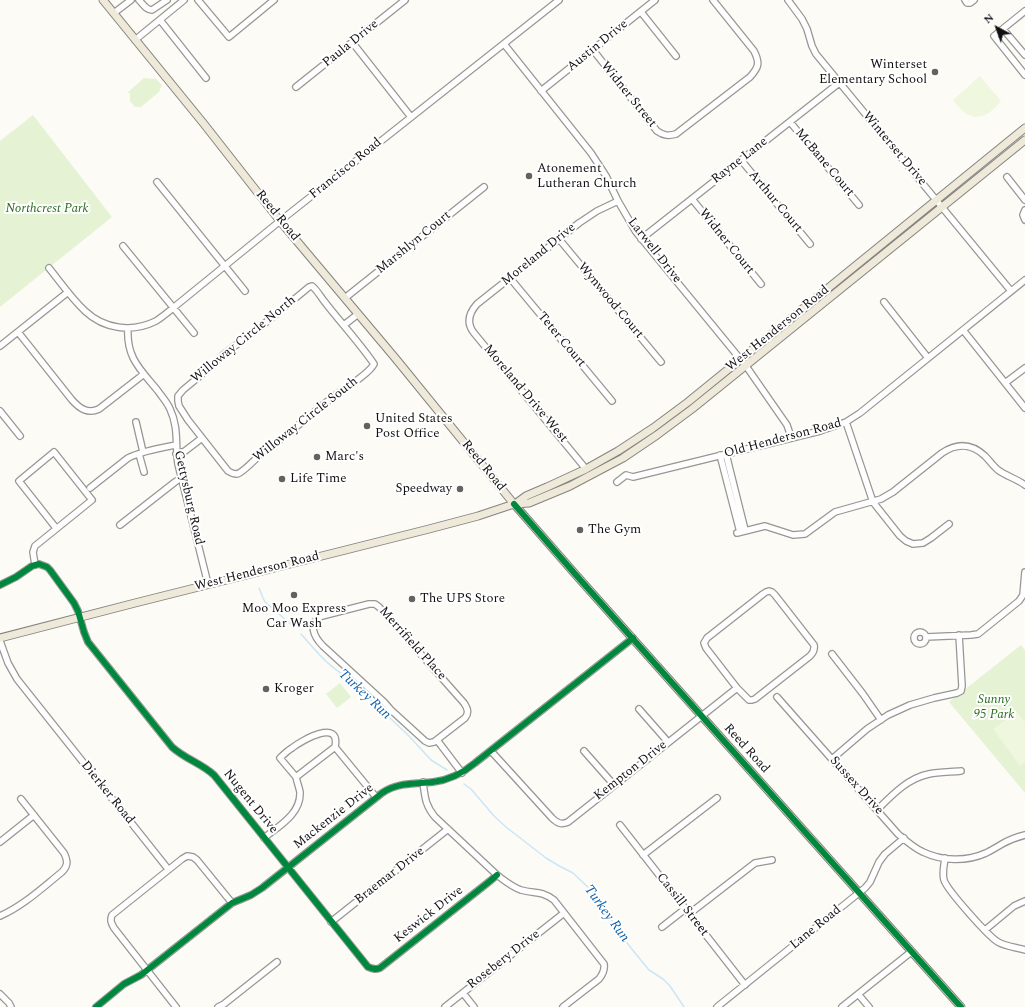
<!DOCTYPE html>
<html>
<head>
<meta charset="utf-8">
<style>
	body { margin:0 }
	#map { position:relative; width:1025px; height:1007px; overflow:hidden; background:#fcfbf5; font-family:Spectral,serif }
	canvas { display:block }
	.north { position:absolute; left:977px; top:8px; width:40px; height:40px; -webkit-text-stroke:3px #fff; paint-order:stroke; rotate:319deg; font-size:11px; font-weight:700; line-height:16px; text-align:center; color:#101010 }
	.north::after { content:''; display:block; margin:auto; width:14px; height:18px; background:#101010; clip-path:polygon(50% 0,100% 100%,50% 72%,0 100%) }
</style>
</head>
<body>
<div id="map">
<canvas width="1025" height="1007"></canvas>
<div class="north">N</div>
</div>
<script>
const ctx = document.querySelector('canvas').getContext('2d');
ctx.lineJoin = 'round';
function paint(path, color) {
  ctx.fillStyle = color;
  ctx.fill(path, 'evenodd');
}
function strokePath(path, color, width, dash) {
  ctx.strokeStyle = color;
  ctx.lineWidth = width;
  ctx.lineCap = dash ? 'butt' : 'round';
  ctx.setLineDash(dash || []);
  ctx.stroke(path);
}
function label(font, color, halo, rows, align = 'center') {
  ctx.font = font + ' Spectral,serif';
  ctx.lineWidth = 4;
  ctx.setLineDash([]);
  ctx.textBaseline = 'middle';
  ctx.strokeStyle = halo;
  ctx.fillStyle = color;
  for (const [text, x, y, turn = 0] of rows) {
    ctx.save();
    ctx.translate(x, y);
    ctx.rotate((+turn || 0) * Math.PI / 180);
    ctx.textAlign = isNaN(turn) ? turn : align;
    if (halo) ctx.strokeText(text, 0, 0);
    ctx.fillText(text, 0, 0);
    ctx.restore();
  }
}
paint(new Path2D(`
	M144,78L156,79L162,85L159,92L141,107H135L130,101V93H127Z
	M33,115L112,217L0,307V141Z
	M1021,645L1025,650V793L949,702Z
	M340,683L351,697L337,708L326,694Z`), '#e5f3d4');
paint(new Path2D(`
	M980,76L1001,101C992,113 978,123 964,112C960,109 956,104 953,100Z
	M1017,712L1025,722V762L1020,766L993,729Z`), '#eff7de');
strokePath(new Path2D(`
	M259,588L263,598L265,602L293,626
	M301,634C310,644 319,655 329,664C339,673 351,679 360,690L408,735L431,760L447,770
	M464,784L471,789L494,816L506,827L546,858L561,867L573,873L592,891L604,907L618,931L631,948L649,970L663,979L670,986L684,1007`), '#cae6f8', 1.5);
const minor = new Path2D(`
	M139,0C143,4 146,10 152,10L167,0
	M198,0L229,37L274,0
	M788,0L802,19L807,29L812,46L816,54L1011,291
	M965,0L967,3H970L974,0
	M1025,11L994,36L1025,75
	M641,12L676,56
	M114,13L131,0
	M160,20L206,78
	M1003,29L1025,55
	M135,40L184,0
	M352,42L411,117
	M504,44L591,153L606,176L618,201L636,232L746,366L787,425L791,437
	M593,50L657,131C664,136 669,136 676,134L750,77C759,67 760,63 754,51L713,0
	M296,87L405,0
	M541,91L655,0
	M790,122L859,205
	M741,160L810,244
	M1007,177L1025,200
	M157,182L245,291
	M692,199L761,284
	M1025,210L1023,215L1025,220
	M559,239L661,362
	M641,239L839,83
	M123,246L194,333
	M49,268C61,283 71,298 85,311C104,329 132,333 156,321C162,317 168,312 173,308L280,221L559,0
	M510,278L612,401
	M312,286C317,290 320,296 324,301C340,322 359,342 374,364C369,374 344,389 333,397C315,411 297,427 278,441C273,445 267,448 263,452C257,457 244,472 237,474C233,474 231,473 228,471L188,420L179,406L178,401V396L183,390L212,366L223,355L269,320L309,287Z
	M345,298L484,187
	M884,302L928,358
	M344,325L358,314
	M128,328C126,358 141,370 158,391C162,397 167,402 170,409C179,428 175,444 178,464L208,584
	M963,330L1025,408
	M18,332L72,400C80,409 88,414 99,409L144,374
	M0,346L68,292
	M1005,383L1025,368
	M0,411L20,436
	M136,422L143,452
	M846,422L873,502L900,536L906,541L913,544L923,543L931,538L949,524
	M139,454L144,472
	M176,454L185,451L202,438
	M726,454L745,530
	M720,455L740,532
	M586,469L474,333C466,323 469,313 477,304L579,223L597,211L618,201
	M617,482L626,475L633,477L820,431L846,422L860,413L1025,280
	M90,488L128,458C142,451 160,448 176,445
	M120,525L175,482L181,478
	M737,533L765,526L793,535L805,534L835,512L881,499L893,492L942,453C957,443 971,443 985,456C989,460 993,466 998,470C1006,476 1017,479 1025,485
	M35,565L33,552L35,546L92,500L54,452L19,481L56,528
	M0,585L16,577L32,566L39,564L47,567L50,570L74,603L78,611L84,632L88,642L172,747C185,759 201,763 214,775L368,967C373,969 376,970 380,968L490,881L497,875
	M769,591L772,592L775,595L814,645C815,650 813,653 810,656L755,699L752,700H749L737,688L706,648L704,643L707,638L763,594L766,592Z
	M369,604H375L379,607L464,703C468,709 469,713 465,718L434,742L429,743L425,741L391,710L384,702L323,646C314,637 307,623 322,616Z
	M914 638a6 6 0 1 1 12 0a6 6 0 1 1-12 0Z
	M926,637L971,635L978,634L983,630L1019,601L1023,595L1025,572
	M0,641L8,663L17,679L168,869
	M832,654L863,694L881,720
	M777,697L898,834C906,841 914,848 923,852C942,861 966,862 986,853C992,850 997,847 1002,844C1009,840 1017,837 1025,835
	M639,709L668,742
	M437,740L462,773
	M491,751L552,818C557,823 561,825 568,822L737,688
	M584,751L614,785
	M832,759L867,729L888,715L910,705L934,698L957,693L961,691L962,686L959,635
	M296,777L280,758C284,754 287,751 292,748C302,740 341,718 335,747
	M423,782C425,797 425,805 435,817L497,875C505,881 512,887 521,890C535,894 540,890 554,900L604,964C605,970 603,974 599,979L563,1007
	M877,810C892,795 908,778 929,774C939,772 951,772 961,771
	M620,825L745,985
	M264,838C279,826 301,814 300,792C299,787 297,782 296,777L335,747L376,797
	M0,842L34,815
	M643,855L717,798
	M945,858C944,866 942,873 944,880C947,890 989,937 998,942C1007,947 1016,947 1025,950
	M689,914L755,863L772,860
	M0,916C23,906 42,888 62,872C68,866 68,861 64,853L21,799
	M331,922L448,829
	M662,927L685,909
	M985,930L1014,906L1025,901
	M463,993L474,1007
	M0,994L9,1003L11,1007
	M858,994L869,1007
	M96,1007L124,984L141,975L232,903L251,895L262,888L382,793C398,782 415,784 433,782C449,780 463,773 475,763L633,638
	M176,1007L114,928C111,923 110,920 112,915L182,859L187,856L193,857L197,860L232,903
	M218,1007L224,1004L277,962
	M445,1007L564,913
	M717,1007L865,888L870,882L879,862L885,854L904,838
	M842,1007L911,952`);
const major = new Path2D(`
	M103,0L204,124L280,221L396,359L514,504L576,575L961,1007
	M515,504L526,496L547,487L586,469L618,451L653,428L688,402L1025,128
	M0,638L135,603L429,529L478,516L514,504L529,503L570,486L623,458L657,435L692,409L1025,140`);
strokePath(minor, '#969693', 8);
strokePath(major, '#848380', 9);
strokePath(minor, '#fffefe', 5.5);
strokePath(major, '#eee9d9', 7);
strokePath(new Path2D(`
	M514,504L576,575L961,1007
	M0,585L16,577L32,566L39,564L47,567L50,570L74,603L78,611L84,632L88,642L172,747C185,759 201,763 214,775L368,967C373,969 376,970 380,968L490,881L497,875
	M96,1007L124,984L141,975L232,903L251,895L262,888L382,793C398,782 415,784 433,782C449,780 463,773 475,763L633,638`), '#00873e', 6);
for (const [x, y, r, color] of [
	[935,72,4,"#636260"],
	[529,176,4,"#636260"],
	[367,426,4,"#636260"],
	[317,457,4,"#636260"],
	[282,479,4,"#636260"],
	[460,489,4,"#636260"],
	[580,530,4,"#636260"],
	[294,595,4,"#636260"],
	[412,599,4,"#636260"],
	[266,689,4,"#636260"]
]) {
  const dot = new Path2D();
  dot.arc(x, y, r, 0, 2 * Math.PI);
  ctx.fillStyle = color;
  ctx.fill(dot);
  strokePath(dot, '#fff', 1.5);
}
label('13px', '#101010', '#fff', [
	["Paula Drive",351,44,-39],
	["Austin Drive",598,46,-39],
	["Widner Street",628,95,51],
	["Winterset Drive",894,149,50],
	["Rayne Lane",740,161,-38],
	["McBane Court",824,163,50],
	["Francisco Road",346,169,-39],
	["Arthur Court",775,202,50],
	["Reed Road",277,216,51],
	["Widner Court",726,242,51],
	["Marshlyn Court",414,243,-39],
	["Larwell Drive",654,251,52],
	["Moreland Drive",539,255,-39],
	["Wynwood Court",610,301,50],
	["West Henderson Road",778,329,-39],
	["Willoway Circle North",244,340,-39],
	["Teter Court",561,340,50],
	["Moreland Drive West",525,394,50],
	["Willoway Circle South",306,420,-38],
	["Old Henderson Road",783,439,-15],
	["Reed Road",483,466,51],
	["Gettysburg Road",188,498,77],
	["West Henderson Road",257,572,-14],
	["Merrifield Place",412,644,48],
	["Reed Road",746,749,48],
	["Kempton Drive",631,771,-38],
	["Sussex Drive",856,786,48],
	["Dierker Road",107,793,51],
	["Nugent Drive",250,802,51],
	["Mackenzie Drive",334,817,-38],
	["Braemar Drive",390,876,-38],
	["Cassill Street",682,905,52],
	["Keswick Drive",429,915,-38],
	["Lane Road",816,928,-39],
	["Rosebery Drive",504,960,-38]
]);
label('13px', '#101010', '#fff', [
	["Winterset",927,65,"right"],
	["Elementary School",927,80,"right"],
	["Atonement",537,169],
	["Lutheran Church",537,184],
	["United States",375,419],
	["Post Office",375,434],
	["Marc's",325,457],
	["Life Time",290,479],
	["Speedway",452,489,"right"],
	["The Gym",588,530],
	["The UPS Store",420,599],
	["Moo Moo Express",294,609,"center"],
	["Car Wash",294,624,"center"],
	["Kroger",274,689]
], 'left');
label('italic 13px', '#296c1b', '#fff', [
	["Northcrest Park",47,209],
	["Sunny",994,700],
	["95 Park",994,715]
]);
label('italic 14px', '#1061aa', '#fff', [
	["Turkey Run",364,695,43],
	["Turkey Run",606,914,54]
]);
</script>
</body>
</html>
